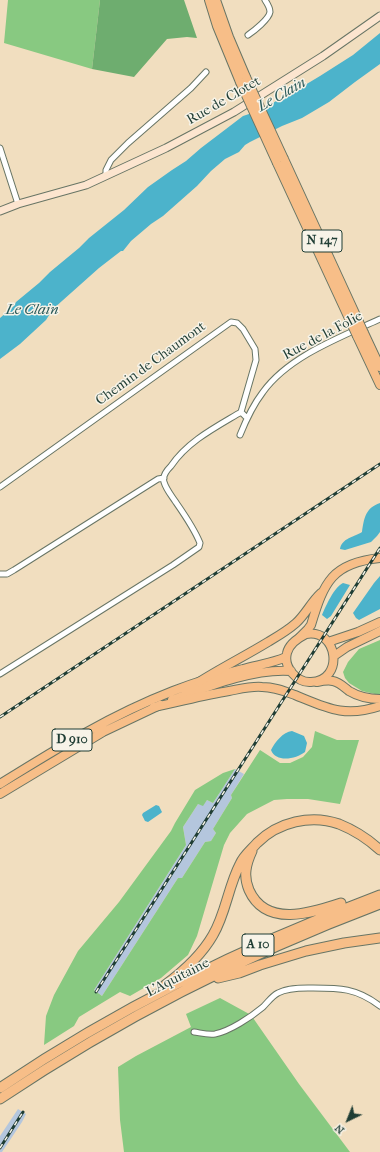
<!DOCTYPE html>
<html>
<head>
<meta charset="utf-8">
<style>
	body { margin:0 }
	#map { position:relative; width:380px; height:1152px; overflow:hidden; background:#f1debf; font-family:"IM FELL French Canon",serif }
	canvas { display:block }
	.north { position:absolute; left:328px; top:1100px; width:40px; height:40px; -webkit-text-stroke:3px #f7f3e8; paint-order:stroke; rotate:223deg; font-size:11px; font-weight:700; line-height:16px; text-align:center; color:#1f3d34 }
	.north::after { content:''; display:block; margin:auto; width:14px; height:18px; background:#1f3d34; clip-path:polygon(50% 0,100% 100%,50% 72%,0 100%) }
</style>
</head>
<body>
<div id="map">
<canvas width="380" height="1152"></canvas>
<div class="north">N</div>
</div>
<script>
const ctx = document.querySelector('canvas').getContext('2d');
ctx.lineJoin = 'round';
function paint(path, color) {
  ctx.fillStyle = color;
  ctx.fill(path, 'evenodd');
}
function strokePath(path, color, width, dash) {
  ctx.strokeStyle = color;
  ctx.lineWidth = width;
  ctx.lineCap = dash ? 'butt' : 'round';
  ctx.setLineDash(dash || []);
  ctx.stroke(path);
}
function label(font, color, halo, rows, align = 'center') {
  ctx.font = font + ' "IM FELL French Canon",serif';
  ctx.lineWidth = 3;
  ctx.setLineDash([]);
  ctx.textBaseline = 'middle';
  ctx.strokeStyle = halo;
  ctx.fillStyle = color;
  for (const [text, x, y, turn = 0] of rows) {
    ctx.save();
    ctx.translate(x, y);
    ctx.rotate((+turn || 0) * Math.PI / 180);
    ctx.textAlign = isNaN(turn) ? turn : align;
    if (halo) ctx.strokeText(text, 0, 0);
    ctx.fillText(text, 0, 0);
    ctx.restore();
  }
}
paint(new Path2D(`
	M235,769L244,774L231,795L232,798L213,829L216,833L211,841L205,842L182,878H178L102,996L94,990L186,845L183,827L198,804L203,805L207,800L213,803Z
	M18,1109L26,1114L22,1122L2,1152H0V1136Z`), '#b4c6dd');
paint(new Path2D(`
	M8,0H100L92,69L4,43Z
	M380,640V694L379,695L362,691L349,683L345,678L343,672L348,662L359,649Z
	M315,731L337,740H359L340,804L308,799H287L274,800L247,814L230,833L224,845L197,936L188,955L161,978L130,996L120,992L79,1017L74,1026L44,1045L46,1016L54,995L78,951L119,902L171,831L175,823L195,790L223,773L235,769L213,803L207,800L203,806L198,804L183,827L186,845L94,990L102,996L178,878H182L205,842L211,841L216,833L213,829L232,798L231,795L260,750L280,763H290L303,757L312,747Z
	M220,998L251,1015L299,1084L350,1152H124L120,1120L118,1067L136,1056L191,1027L186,1014Z`), '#88c981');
paint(new Path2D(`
	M100,0H184L197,38L187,37L167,39L134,77L92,69Z`), '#6ead6f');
paint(new Path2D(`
	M380,33V64L355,82L329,102L302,118L282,126L250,142L245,145L239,152L225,159L211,171L197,186L163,216L151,224L131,241L123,251H121L99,268L53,309L46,320L20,344L0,359V318L14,306L16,302L39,283L50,272L79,248L89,238L124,210L148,187L172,170L186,161L201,148L226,129L243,116L264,109L279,99L295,91L320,76L353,55Z
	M380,503V532L377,536L371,542L345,550L340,549C342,538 354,537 362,532C364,519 365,508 380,503Z
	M380,576V609L359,620L356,618L353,613L374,583Z
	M343,583L350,585L331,616L327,619L322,615C326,606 334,587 343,583Z
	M292,731L304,736L307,743L305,752C296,759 276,763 271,750C275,742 283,732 292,731Z
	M156,805L159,806L162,812L161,813L148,822L145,821L142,815L143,813Z`), '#4cb3cb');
const minor = new Path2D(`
	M248,35C254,31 269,19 270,12C270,8 267,3 265,0
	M0,148L18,204
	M106,176V170L111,160L128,143L191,88L206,72
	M240,435C246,420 253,405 263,392C289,356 341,337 380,319
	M0,487L231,322L237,323L243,329L255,349L256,360L241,412
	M0,574H7L14,570L158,479L164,478
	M0,674L173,565L199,547L200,543C194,528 184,514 175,501C171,495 166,489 164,482C162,476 167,470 171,466C188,441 216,427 241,412L247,418
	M194,1032C201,1033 208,1035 215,1034C230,1031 251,1017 263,1007C268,1002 272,996 278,993C287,988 299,988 308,988C338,988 355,987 380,1006`);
const secondary = new Path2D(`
	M0,211L18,204L86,185L166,148L234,112L323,56L380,16`);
const primary = new Path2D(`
	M306,634C338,628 345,681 311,682C297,683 283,667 287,653C289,644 298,638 306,634Z
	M328,642L358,632L380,622
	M334,656L347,647L380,631
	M172,700C207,687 254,668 291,671
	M0,784C56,749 111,715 173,691C196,682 219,675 243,669C257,665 273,663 286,657
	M0,794L103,732L160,705`);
const trunk = new Path2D(`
	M209,0L217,26L240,82
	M216,0L229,37L246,77
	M284,159L359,322
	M277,163L352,325
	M364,333L380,367
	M357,336L380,385
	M300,637L308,629L311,625C324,582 332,563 380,558
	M199,682C221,668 245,656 268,642C278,636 287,631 296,623C306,614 311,602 321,593
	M317,682C322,681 328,680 333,681C339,682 344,687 349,691C359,697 369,699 380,699
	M154,707C179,702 204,695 229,691C240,689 251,686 262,687C274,687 284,691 295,695C327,708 345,718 380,706`);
const motorway = new Path2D(`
	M252,851C246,864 243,876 249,890C266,928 311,913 341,903
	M218,978L239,973L260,965L306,951L344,943L380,938
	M165,985C184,971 201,956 213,935C226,913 228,887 240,864C244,855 251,850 257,843C278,822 311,814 339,824C354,830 368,839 380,850
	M0,1088C118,1008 247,945 380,895
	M0,1099C119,1019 247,954 380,904`);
strokePath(minor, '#687565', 7);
strokePath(secondary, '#687565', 9);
strokePath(primary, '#687565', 10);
strokePath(trunk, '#687565', 10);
strokePath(motorway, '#687565', 11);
strokePath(minor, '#fff', 5);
strokePath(secondary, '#fce5cf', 7);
strokePath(primary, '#f7be88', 8);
strokePath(trunk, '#f7be88', 8);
strokePath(motorway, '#f7be88', 9);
const rail = new Path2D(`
	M0,717L380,464
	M96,992L380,548
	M0,1148L23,1112`);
strokePath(rail, '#1f3d34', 3);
strokePath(rail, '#f7f3e8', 1.5, [4.5]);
const trunkBridge = new Path2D(`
	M246,77L284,159
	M240,82L277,163
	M359,322L364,333
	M352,325L357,336`);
strokePath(trunkBridge, '#687565', 10, []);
strokePath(trunkBridge, '#f7be88', 8);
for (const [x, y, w] of [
	[322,241,40],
	[72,740,40],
	[258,945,32]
]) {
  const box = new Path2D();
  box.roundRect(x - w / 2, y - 11, w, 22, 3);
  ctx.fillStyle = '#f7f3e8';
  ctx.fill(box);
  strokePath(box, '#1f3d34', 1);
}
label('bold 13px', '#1f3d34', null, [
	["N 147",322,241],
	["D 910",72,740],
	["A 10",258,945]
]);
label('14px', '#1f3d34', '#f7f3e8', [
	["Rue de Clotet",224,101,-30],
	["Rue de la Folie",323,336,-28],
	["Chemin de Chaumont",151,364,-36],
	["L'Aquitaine",178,978,-27]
]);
label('italic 15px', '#2a5a5a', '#f7f3e8', [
	["Le Clain",282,95,-30],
	["Le Clain",32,310]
]);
</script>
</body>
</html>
